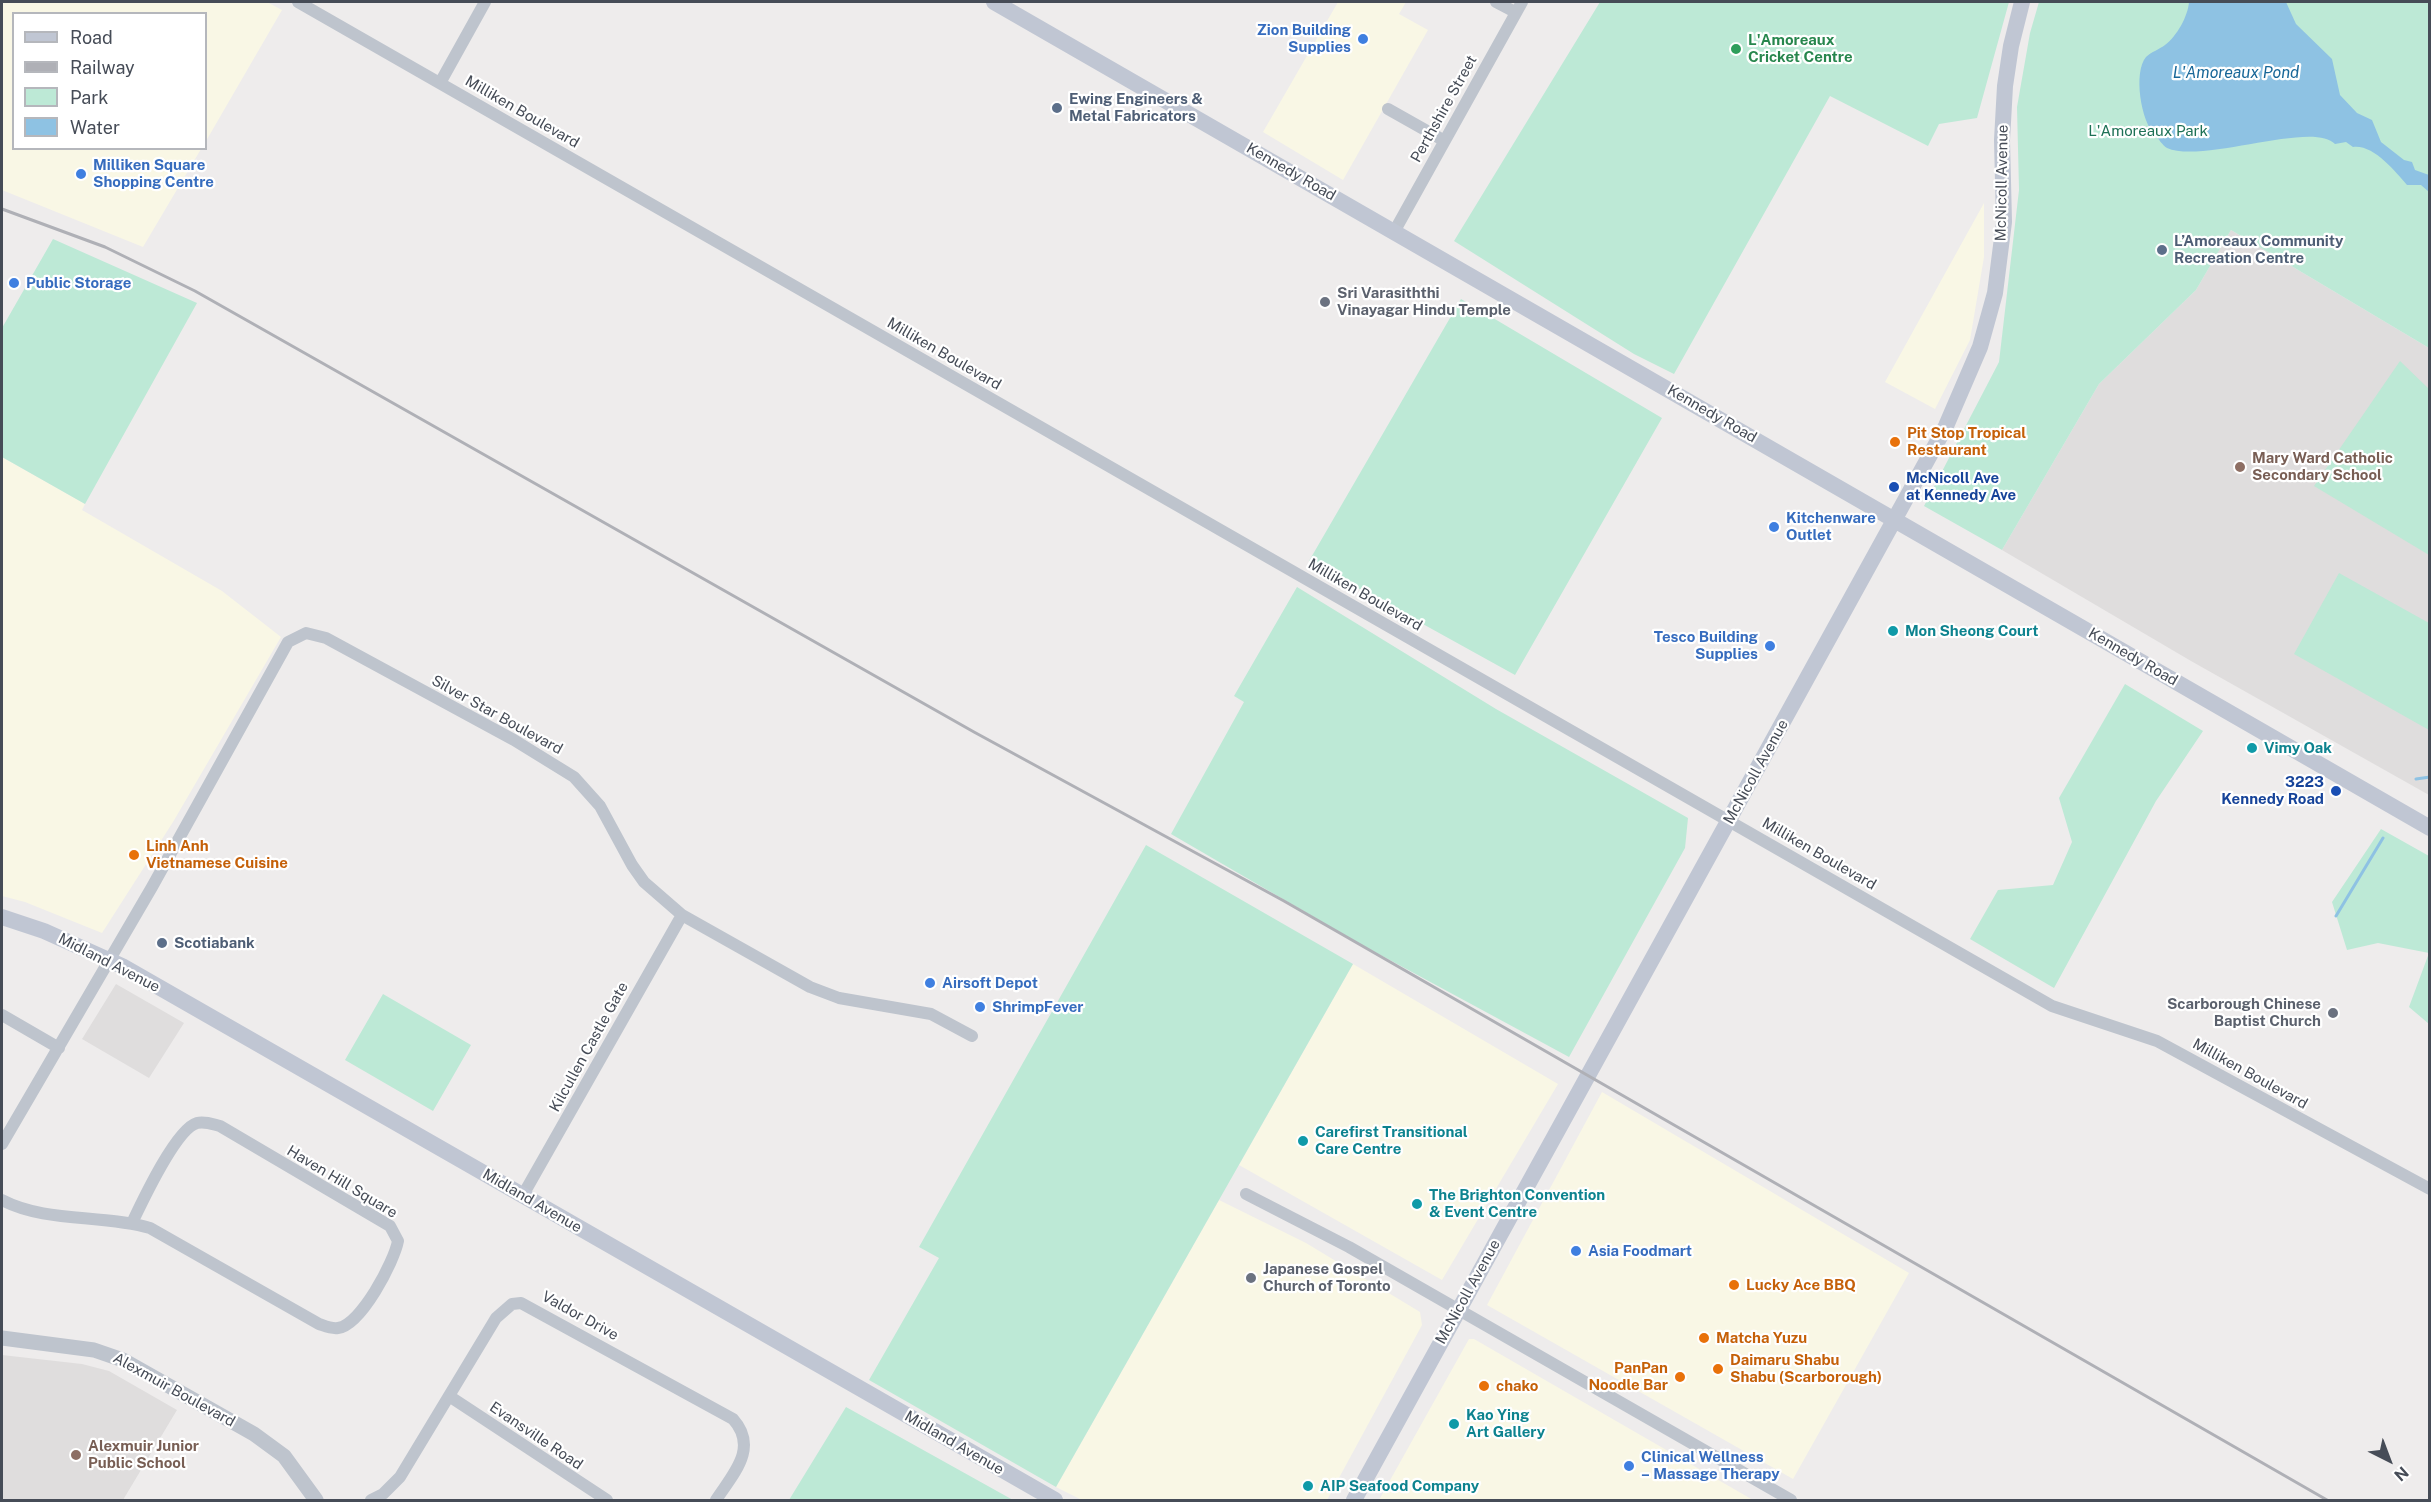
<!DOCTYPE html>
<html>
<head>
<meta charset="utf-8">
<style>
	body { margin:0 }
	#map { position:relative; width:2431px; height:1502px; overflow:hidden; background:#eeecec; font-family:"Public Sans",sans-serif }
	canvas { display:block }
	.frame { position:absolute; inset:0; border:3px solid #464c57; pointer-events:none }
	.legend { position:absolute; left:12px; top:12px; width:195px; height:138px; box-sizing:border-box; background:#fff; border:2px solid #b5b7bc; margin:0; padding:8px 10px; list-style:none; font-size:18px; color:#464c57 }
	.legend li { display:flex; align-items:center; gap:12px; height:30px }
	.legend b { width:30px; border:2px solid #b5b7bc }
	.north { position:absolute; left:2359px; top:1430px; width:60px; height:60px; -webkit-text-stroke:4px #fff; paint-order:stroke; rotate:138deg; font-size:16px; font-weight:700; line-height:24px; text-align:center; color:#464c57 }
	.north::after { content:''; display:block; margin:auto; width:21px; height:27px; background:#464c57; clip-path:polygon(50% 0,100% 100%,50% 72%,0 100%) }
</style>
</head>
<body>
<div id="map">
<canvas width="2431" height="1502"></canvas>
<div class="frame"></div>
<ul class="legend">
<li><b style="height:8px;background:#c0c6d3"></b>Road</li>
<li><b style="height:8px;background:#afb0b6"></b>Railway</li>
<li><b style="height:16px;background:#bde9d6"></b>Park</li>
<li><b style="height:16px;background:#8ec2e3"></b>Water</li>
</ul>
<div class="north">N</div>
</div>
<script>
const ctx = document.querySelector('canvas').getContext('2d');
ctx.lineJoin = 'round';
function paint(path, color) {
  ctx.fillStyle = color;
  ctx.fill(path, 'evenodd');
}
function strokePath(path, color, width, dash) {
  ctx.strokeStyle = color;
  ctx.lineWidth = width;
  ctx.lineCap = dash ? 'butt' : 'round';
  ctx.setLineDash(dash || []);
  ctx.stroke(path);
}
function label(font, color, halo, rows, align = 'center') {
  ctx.font = font + ' "Public Sans",sans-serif';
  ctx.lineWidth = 4.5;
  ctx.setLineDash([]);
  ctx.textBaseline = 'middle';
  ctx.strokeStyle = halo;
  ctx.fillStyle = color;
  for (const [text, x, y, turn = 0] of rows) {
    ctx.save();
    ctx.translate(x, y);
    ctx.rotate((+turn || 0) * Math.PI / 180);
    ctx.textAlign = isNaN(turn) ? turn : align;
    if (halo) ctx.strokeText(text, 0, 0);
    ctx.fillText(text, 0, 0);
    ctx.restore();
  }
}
paint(new Path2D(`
	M2,2H267L282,10L206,141V14H14V148L201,149L143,247L2,190Z
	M1338,2H1406L1399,14L1428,30L1343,180L1263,132Z
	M1984,203V257L1970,340L1935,409L1885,382Z
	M2,457L85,504L82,510L222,591L281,637L173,822L102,933L25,902L2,896Z
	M1353,964L1558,1084L1442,1280L1239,1165Z
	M1602,1092L1909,1273L1793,1479L1487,1305Z
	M1219,1200L1306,1243L1420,1312L1422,1325L1327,1500H1082L1056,1487Z
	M1469,1339H1474L1753,1500H1379Z`), '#f9f7e5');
paint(new Path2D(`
	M2231,230L2429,348V795L2191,661L2002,550L2099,384L2196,290Z
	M116,984L184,1023L149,1078L82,1039Z
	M2,1355L82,1364L109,1371L177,1410L123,1500H2Z`), '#dfdddd');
paint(new Path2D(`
	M1600,2H2009L1977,118L1939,124L1928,146L1830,96L1674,374L1634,354L1454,241Z
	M2039,2H2429V348L2231,230L2196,290L2099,384L2002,550L1924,506L1999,362L2019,190L2017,107L2030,33Z
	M53,239L197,303L85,504L2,457V328Z
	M1461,299L1662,418L1515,675L1309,561Z
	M2400,361L2429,389V555L2314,486Z
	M2339,573L2429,623V730L2294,654Z
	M1297,587L1496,709L1688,818L1685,848L1569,1057L1362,945L1171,834L1244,702L1234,696Z
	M2125,684L2203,731L2156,801L2054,988L1970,939L1998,890L2053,885L2072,842L2059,798Z
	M2381,829L2429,856V1024L2409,1007L2429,953L2378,943L2347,950L2332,902Z
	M1146,845L1353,964L1056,1487L869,1380L939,1258L919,1247Z
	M383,994L471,1045L433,1111L345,1060Z
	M846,1407L1013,1500H789Z`), '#bde9d6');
paint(new Path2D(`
	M2189,2H2286L2296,24L2332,59L2340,95L2357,113L2372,120L2381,142L2404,160L2412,162L2415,170L2429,175V192L2421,185H2407C2395,171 2373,144 2353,147L2346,142L2335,144C2313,120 2203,164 2167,148C2162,145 2159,139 2155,135C2141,122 2133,72 2146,57C2151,52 2160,49 2165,45C2177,36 2188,16 2189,2Z`), '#8ec2e3');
strokePath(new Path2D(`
	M2416,779L2430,777
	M2336,916L2383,838`), '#8ec2e3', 3);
strokePath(new Path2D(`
	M298,2L2052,1006L2157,1041L2430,1189
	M1496,2L1515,12
	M440,83L485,2
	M1388,109L1443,140
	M1394,232L1522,2
	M2,1015L59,1048
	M2,1144L152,887L288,642L306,633L326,638L514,740L574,777L600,806L632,865L644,882L682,915L810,987L839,998L931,1014L972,1036
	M1246,1194L1349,1247L1791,1500
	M523,1195L682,915
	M2,1200C46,1223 102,1214 150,1228L319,1324C325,1326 331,1329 338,1328C361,1325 394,1262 398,1241L390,1226L220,1126C212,1124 205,1121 197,1123C176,1129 142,1202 132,1223
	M449,1396L607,1500
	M371,1500L383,1494L400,1477L496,1318L512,1304L521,1303L733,1419C759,1448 733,1474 716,1500`), '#bec4cd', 12);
strokePath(new Path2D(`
	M2,1338L94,1350L123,1360L254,1434L284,1456L316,1500`), '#bec4cd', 15);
strokePath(new Path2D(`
	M994,2L2430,828
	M2,917L44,931L122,966L1055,1500
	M1354,1500L1946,426L1980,347L1995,293L2004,222L2002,140L2005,86L2011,46L2022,2`), '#c0c6d3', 16);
strokePath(new Path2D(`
	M2,209L105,247L195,291L974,732L1284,901L2327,1500`), '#afb0b6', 3);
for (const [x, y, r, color] of [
	[1363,39,6,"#3f7fe0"],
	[1736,49,6,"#2e9e5b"],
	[1057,108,6,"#5c6f8a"],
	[81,174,6,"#3f7fe0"],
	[2162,250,6,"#5c6f8a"],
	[14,283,6,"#3f7fe0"],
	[1325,302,6,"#6b7280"],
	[1895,442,6,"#e8710a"],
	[2240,467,6,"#8d6e63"],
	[1894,487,6,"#1a4fb4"],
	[1774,527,6,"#3f7fe0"],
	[1893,631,6,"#0f9aa8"],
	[1770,646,6,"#3f7fe0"],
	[2252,748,6,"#0f9aa8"],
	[2336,791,6,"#1a4fb4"],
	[134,855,6,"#e8710a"],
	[162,943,6,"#5c6f8a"],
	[930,983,6,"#3f7fe0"],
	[980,1007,6,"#3f7fe0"],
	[2333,1013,6,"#6b7280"],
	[1303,1141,6,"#0f9aa8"],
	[1417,1204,6,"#0f9aa8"],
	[1576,1251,6,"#3f7fe0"],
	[1251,1278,6,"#6b7280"],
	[1734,1285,6,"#e8710a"],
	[1704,1338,6,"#e8710a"],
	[1718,1369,6,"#e8710a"],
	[1680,1377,6,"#e8710a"],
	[1484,1386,6,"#e8710a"],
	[1454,1424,6,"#0f9aa8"],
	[76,1455,6,"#8d6e63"],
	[1629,1466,6,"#3f7fe0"],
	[1308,1486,6,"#0f9aa8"]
]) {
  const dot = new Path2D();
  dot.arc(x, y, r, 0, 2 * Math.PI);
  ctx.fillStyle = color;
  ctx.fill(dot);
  strokePath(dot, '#fff', 2);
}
label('bold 15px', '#366cbe', '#fff', [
	["Zion Building",1351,30,"right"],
	["Supplies",1351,47,"right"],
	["Milliken Square",93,165],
	["Shopping Centre",93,182],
	["Public Storage",26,283],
	["Kitchenware",1786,518],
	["Outlet",1786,535],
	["Tesco Building",1758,637,"right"],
	["Supplies",1758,654,"right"],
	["Airsoft Depot",942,983],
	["ShrimpFever",992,1007],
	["Asia Foodmart",1588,1251],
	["Clinical Wellness",1641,1457],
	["– Massage Therapy",1641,1474]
], 'left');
label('bold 15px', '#27864d', '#fff', [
	["L'Amoreaux",1748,40],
	["Cricket Centre",1748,57]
], 'left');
label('bold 15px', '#4e5e75', '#fff', [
	["Ewing Engineers &",1069,99],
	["Metal Fabricators",1069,116],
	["L’Amoreaux Community",2174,241],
	["Recreation Centre",2174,258],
	["Scotiabank",174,943]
], 'left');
label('15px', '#464c57', '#fff', [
	["Perthshire Street",1444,109,-61],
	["Milliken Boulevard",522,112,30],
	["Kennedy Road",1291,172,30],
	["McNicoll Avenue",2002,183,-89],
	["Milliken Boulevard",944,354,30],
	["Kennedy Road",1712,414,30],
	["Milliken Boulevard",1365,595,30],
	["Kennedy Road",2133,657,30],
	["Silver Star Boulevard",497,715,29],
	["McNicoll Avenue",1756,772,-61],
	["Milliken Boulevard",1819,854,30],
	["Midland Avenue",109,963,27],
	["Kilcullen Castle Gate",589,1047,-61],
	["Milliken Boulevard",2250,1074,29],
	["Haven Hill Square",342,1182,31],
	["Midland Avenue",532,1201,30],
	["McNicoll Avenue",1468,1292,-61],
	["Valdor Drive",580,1316,29],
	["Alexmuir Boulevard",174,1390,29],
	["Evansville Road",536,1436,34],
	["Midland Avenue",954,1443,30]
]);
label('15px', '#1e7156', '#fff', [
	["L'Amoreaux Park",2148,131]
]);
label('bold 15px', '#5b616d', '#fff', [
	["Sri Varasiththi",1337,293],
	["Vinayagar Hindu Temple",1337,310],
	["Scarborough Chinese",2321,1004,"right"],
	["Baptist Church",2321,1021,"right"],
	["Japanese Gospel",1263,1269],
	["Church of Toronto",1263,1286]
], 'left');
label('bold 15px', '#c56008', '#fff', [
	["Pit Stop Tropical",1907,433],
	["Restaurant",1907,450],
	["Linh Anh",146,846],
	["Vietnamese Cuisine",146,863],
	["Lucky Ace BBQ",1746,1285],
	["Matcha Yuzu",1716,1338],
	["Daimaru Shabu",1730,1360],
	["Shabu (Scarborough)",1730,1377],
	["PanPan",1668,1368,"right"],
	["Noodle Bar",1668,1385,"right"],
	["chako",1496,1386]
], 'left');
label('bold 15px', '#785e54', '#fff', [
	["Mary Ward Catholic",2252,458],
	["Secondary School",2252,475],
	["Alexmuir Junior",88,1446],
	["Public School",88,1463]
], 'left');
label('bold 15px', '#164399', '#fff', [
	["McNicoll Ave",1906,478],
	["at Kennedy Ave",1906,495],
	["3223",2324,782,"right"],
	["Kennedy Road",2324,799,"right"]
], 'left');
label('bold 15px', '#0d838f', '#fff', [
	["Mon Sheong Court",1905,631],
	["Vimy Oak",2264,748],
	["Carefirst Transitional",1315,1132],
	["Care Centre",1315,1149],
	["The Brighton Convention",1429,1195],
	["& Event Centre",1429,1212],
	["Kao Ying",1466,1415],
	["Art Gallery",1466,1432],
	["AIP Seafood Company",1320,1486]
], 'left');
label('italic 16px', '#186798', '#fff', [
	["L'Amoreaux Pond",2236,73]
]);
</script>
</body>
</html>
